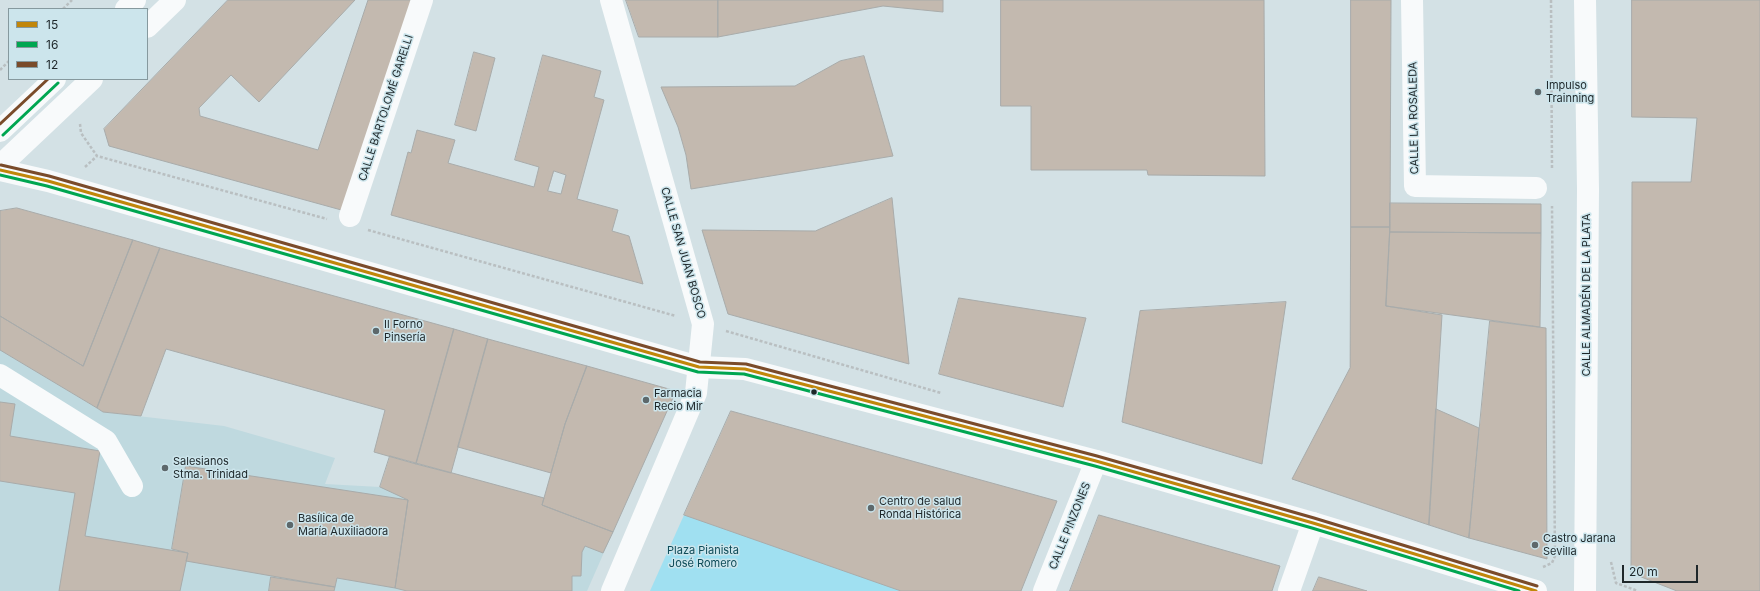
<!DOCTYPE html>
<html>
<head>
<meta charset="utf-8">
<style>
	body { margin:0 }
	#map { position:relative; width:1760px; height:591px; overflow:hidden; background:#d3e1e5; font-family:Inter,sans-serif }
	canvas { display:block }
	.legend { position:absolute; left:8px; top:8px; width:140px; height:72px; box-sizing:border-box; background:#cce5ec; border:1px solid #86999e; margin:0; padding:5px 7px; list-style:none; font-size:12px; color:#1e272a }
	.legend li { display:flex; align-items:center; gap:8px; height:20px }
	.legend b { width:20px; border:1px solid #86999e }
	.scale { position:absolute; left:1622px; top:565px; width:76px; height:18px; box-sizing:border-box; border:2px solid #1e272a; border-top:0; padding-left:5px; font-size:12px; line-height:14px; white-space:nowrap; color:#1e272a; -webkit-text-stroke:3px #cce5ec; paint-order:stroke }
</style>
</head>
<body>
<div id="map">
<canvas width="1760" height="591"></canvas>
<ul class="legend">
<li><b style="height:5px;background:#c1860a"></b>15</li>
<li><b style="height:5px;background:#00a651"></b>16</li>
<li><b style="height:5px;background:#7a4b2a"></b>12</li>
</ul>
<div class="scale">20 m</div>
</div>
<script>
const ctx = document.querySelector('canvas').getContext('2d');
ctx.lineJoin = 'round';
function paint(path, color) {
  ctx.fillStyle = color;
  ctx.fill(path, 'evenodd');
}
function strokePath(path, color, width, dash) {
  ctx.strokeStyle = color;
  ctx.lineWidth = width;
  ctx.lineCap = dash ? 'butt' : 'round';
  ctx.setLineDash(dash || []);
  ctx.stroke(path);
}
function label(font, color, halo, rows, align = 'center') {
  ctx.font = font + ' Inter,sans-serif';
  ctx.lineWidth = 3;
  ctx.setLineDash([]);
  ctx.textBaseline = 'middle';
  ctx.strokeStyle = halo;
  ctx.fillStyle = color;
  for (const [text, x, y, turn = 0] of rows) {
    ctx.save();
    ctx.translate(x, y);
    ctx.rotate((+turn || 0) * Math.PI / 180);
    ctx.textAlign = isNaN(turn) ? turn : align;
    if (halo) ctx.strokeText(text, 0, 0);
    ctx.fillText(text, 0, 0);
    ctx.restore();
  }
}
paint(new Path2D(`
	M0,350L103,412L224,426L335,458L325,484L380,487L390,456L544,498L542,505L613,532L587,591H0Z`), '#bfd9df');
paint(new Path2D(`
	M684,515L901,591H650Z`), '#a0e0f1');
const building = new Path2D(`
	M228,0H355L259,102L231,75L199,108L200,116L318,150L368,0H414L345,211L109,146L104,129Z
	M626,0H718V37H639Z
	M718,0H943V12L883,6L718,37Z
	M1001,0H1264L1265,176L1148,175L1147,170H1031V106H1001Z
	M1351,0H1391L1390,227H1351Z
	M1632,0H1760V591H1677L1631,573L1632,182H1691L1697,118L1632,117Z
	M474,52L495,58L476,131L455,125Z
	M543,55L601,71L594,97L604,100L577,199L618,210L612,231L629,236L643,284L391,215L408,152L411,153L417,130L455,140L448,163L534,187L539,167L515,160ZM554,171L566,175L561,194L548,191Z
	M864,56L893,156L691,189L686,155L678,127L661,87L795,86L840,61Z
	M892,198L909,364L728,314L702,230L815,231Z
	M1390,203L1541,204V233L1390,232Z
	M17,208L133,240L83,366L0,316V211Z
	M1351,227H1390L1386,306L1442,315L1429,525L1292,479L1350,368Z
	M1390,232L1541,233L1540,327L1386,306Z
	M133,240L160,248L97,408L0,350V316L83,366Z
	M160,248L454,329L416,464L374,452L385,410L166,349L141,416L103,412L97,408Z
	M959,298L1086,318L1063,407L939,374Z
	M1286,302L1262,464L1122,422L1140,311Z
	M1490,321L1546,328L1547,559L1469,538Z
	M454,329L488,339L451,473L416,464Z
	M488,339L587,366L565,424L551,473L458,447Z
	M587,366L676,391L613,532L542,505L565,424Z
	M0,402L15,404L10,436L100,451L85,536L188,553L180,591H59L75,493L0,481Z
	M1436,409L1479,428L1469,538L1429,525Z
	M731,411L1057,501L1021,591H901L684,515Z
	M390,456L544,498L542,505L613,532L603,553L585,546L582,552L581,576H572V591H407L395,588L408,500L380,487Z
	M186,466L408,500L395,588L337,578L335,587L186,561L188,553L172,549Z
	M1099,515L1280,566L1272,591H1070Z
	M271,577L335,587L334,591H269Z
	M1319,577L1367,591H1313Z`);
paint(building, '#c3b9af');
strokePath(building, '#a8abaa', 1);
strokePath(new Path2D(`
	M1551,0L1552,169
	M63,9L72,0
	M0,70L9,61
	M80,124L81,133L97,156L327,219
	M85,167L97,156
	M368,230L676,316
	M726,331L941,393
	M1611,562L1616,583L1638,591
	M1543,567L1552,563L1555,556L1552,206`), '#b9bfc1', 2.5, [3, 2]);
strokePath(new Path2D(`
	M611,0L703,324L696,393L612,591
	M1412,0L1415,186L1536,188
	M147,27L175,0
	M0,166L92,79
	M350,216L422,0
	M0,375L106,441L132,486
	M1044,591L1096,461
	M1289,591L1313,523`), '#f8fafb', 22);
strokePath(new Path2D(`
	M1585,0L1588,189L1585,591
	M126,9L135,0
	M0,131L55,79
	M0,170L48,181L699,367L745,369L1096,461L1313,523L1536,591`), '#f8fafb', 22);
strokePath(new Path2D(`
	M0,170L48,181L699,367L745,369L1096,461L1313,523L1536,591`), '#c1860a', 3);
strokePath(new Path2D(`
	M3,135L58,83
	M0,175L47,186L698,372L744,374L1095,466L1312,528L1519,591`), '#00a651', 3);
strokePath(new Path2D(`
	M0,124L48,79
	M1,165L49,176L700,362L746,364L1097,456L1314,518L1537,586`), '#7a4b2a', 3);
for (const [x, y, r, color] of [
	[1538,92,4,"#5d686b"],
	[376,331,4,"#5d686b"],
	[814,392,3.5,"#1e272a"],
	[646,400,4,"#5d686b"],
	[165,468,4,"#5d686b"],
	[871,508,4,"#5d686b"],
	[290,525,4,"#5d686b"],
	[1535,545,4,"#5d686b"]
]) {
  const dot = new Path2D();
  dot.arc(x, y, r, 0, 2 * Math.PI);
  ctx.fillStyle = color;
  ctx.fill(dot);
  strokePath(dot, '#cce5ec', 1.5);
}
label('11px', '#1e272a', '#cce5ec', [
	["Impulso",1546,86],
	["Trainning",1546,99],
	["Il Forno",384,325],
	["Pinsería",384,338],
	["Farmacia",654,394],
	["Recio Mir",654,407],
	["Salesianos",173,462],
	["Stma. Trinidad",173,475],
	["Centro de salud",879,502],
	["Ronda Histórica",879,515],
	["Basílica de",298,519],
	["María Auxiliadora",298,532],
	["Castro Jarana",1543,539],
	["Sevilla",1543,552]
], 'left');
label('11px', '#1e272a', '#cce5ec', [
	["CALLE BARTOLOMÉ GARELLI",386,108,-72],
	["CALLE LA ROSALEDA",1414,118,-91],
	["CALLE SAN JUAN BOSCO",683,253,74],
	["CALLE ALMADÉN DE LA PLATA",1587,295,-90],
	["CALLE PINZONES",1070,526,-68]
]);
label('11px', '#0e4b58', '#cce5ec', [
	["Plaza Pianista",703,551],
	["José Romero",703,564]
]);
</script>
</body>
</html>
